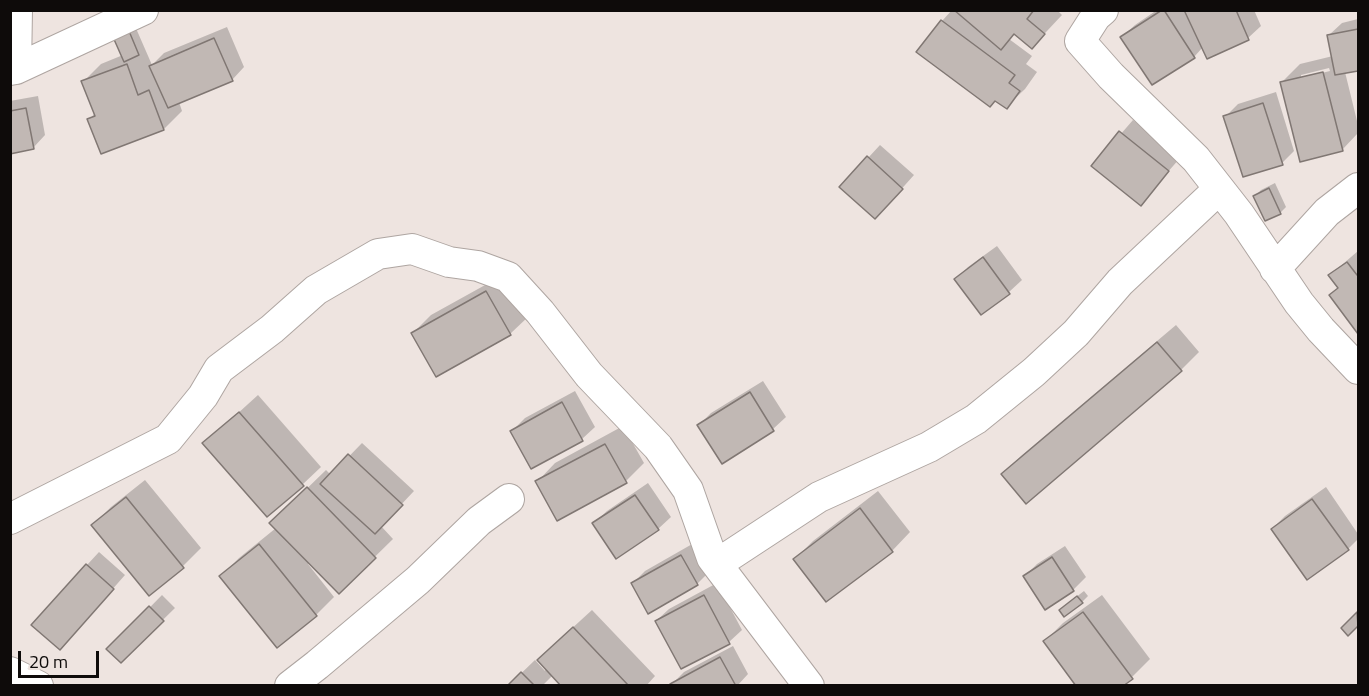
<!DOCTYPE html>
<html>
<head>
<meta charset="utf-8">
<style>
	body { margin:0 }
	#map { position:relative; width:1369px; height:696px; overflow:hidden; background:#eee4e0; font-family:"Titillium Web",sans-serif }
	canvas { display:block }
	.frame { position:absolute; inset:0; border:12px solid #0e0b0a; pointer-events:none }
	.scale { position:absolute; left:18px; top:651px; width:81px; height:27px; box-sizing:border-box; border:3px solid #0e0b0a; border-top:0; padding-left:8px; font-size:18px; line-height:21px; white-space:nowrap; color:#0e0b0a; -webkit-text-stroke:4px #eee4e0; paint-order:stroke }
</style>
</head>
<body>
<div id="map">
<canvas width="1369" height="696"></canvas>
<div class="frame"></div>
<div class="scale">20 m</div>
</div>
<script>
const ctx = document.querySelector('canvas').getContext('2d');
ctx.lineJoin = 'round';
function paint(path, color) {
  ctx.fillStyle = color;
  ctx.fill(path, 'evenodd');
}
function strokePath(path, color, width, dash) {
  ctx.strokeStyle = color;
  ctx.lineWidth = width;
  ctx.lineCap = dash ? 'butt' : 'round';
  ctx.setLineDash(dash || []);
  ctx.stroke(path);
}
paint(new Path2D(`
	M952,10H1057L1062,15L1032,47L1015,33L1009,39L1032,56L1026,64L1037,72L1025,89L1006,107L942,21Z
	M1157,10H1254L1261,26L1248,38L1208,57L1203,47L1194,57L1122,37L1135,25Z
	M1358,19V69L1345,72L1358,125V133L1342,150L1281,83L1300,64L1333,56L1329,35L1342,23ZM1329,68L1330,71L1301,78V75Z
	M135,26L152,65L164,53L227,27L244,67L232,80L179,102L182,111L164,129L102,152L89,120L95,113L83,82L101,64L123,55L115,38Z
	M1276,92L1294,151L1282,163L1225,117L1238,104Z
	M38,96L45,135L33,148L10,152V101Z
	M1133,120L1180,158L1140,204L1093,166Z
	M880,145L914,175L888,204L868,158Z
	M1275,183L1286,207L1280,213L1255,196L1261,190Z
	M997,246L1022,280L1009,292L981,313L956,279L968,267Z
	M1358,251V332L1331,295L1339,287L1330,275Z
	M505,274L529,316L510,334L413,333L431,315Z
	M1176,325L1199,352L1181,370L1003,474L1021,456Z
	M763,381L786,417L773,429L699,425L711,413Z
	M575,391L595,427L582,439L532,467L512,431L525,418Z
	M258,395L321,467L302,485L204,444Z
	M623,426L644,463L626,481L537,482L555,463Z
	M362,443L414,491L381,526L393,539L339,592L309,562L308,564L334,597L316,615L221,576L239,558L276,528L290,505L326,470L331,475Z
	M145,480L201,548L183,566L149,593L93,525L111,507Z
	M648,483L671,517L658,529L594,523L607,511Z
	M1326,487L1358,534V539L1348,549L1272,529L1285,516Z
	M878,491L910,532L892,551L795,559L813,541Z
	M694,543L710,571L697,584L649,612L633,583L645,571Z
	M1065,546L1086,577L1073,590L1046,608L1025,576L1037,564Z
	M99,552L125,575L72,635L87,565Z
	M717,583L742,630L729,642L681,667L656,621L669,609Z
	M1084,591L1088,596L1082,602L1067,604Z
	M162,595L175,608L121,661L109,649Z
	M1102,595L1150,659L1132,677L1045,641L1063,623Z
	M592,610L655,676L646,686H559L561,684L553,675L542,686H508L535,660L545,671L557,642Z
	M733,646L748,674L737,686H672V684L684,672Z`), '#0003');
const building = new Path2D(`
	M954,10H1034L1027,19L1045,34L1032,49L1014,34L1001,50Z
	M1162,10H1164L1195,58L1152,85L1120,37Z
	M1184,10H1236L1249,40L1207,59Z
	M941,20L1015,75L1009,83L1020,91L1007,109L995,101L990,107L916,52Z
	M1358,29V71L1335,75L1327,35Z
	M129,31L139,55L124,62L113,37Z
	M214,38L233,81L168,108L149,66Z
	M127,64L138,95L149,90L164,130L101,154L87,119L95,116L81,81Z
	M1323,72L1343,151L1300,162L1280,82Z
	M1263,103L1283,165L1243,177L1223,116Z
	M26,108L34,149L10,154V111Z
	M1119,131L1169,171L1141,206L1091,166Z
	M867,156L903,189L875,219L839,187Z
	M1269,188L1281,214L1265,221L1253,196Z
	M983,257L1010,294L981,315L954,279Z
	M1347,262L1357,275L1358,273V334L1329,295L1338,288L1328,275Z
	M486,291L511,335L436,377L411,333Z
	M1157,342L1182,371L1026,504L1001,474Z
	M750,392L774,431L722,464L697,425Z
	M562,402L583,441L531,469L510,431Z
	M239,412L304,486L267,517L202,443Z
	M605,444L627,483L557,521L535,481Z
	M348,454L403,505L375,534L320,484Z
	M307,487L376,558L339,594L269,523Z
	M635,495L659,530L616,559L592,523Z
	M126,497L184,568L149,596L91,525Z
	M1312,499L1349,550L1307,580L1271,529Z
	M860,508L893,552L826,602L793,559Z
	M259,544L317,616L277,648L219,576Z
	M681,555L698,585L648,614L631,583Z
	M1052,557L1074,591L1045,610L1023,576Z
	M86,564L114,589L60,650L31,625Z
	M704,595L730,644L681,669L655,621Z
	M1077,596L1083,603L1064,617L1059,610Z
	M149,606L164,621L121,663L106,649Z
	M1083,612L1133,679L1123,686H1076L1043,641Z
	M1357,612L1358,626L1348,636L1341,628Z
	M573,627L629,686H561L537,660Z
	M720,657L736,686H671L670,684Z
	M521,672L535,686H507Z`);
paint(building, '#c1b8b4');
strokePath(building, '#807773', 1.5);
const minor = new Path2D(`
	M1103,10L1096,16L1080,41L1111,76L1196,159L1239,214L1299,303L1321,330L1358,369
	M16,69L143,10
	M10,70L16,69L17,10
	M1275,269L1327,212L1358,188
	M10,519L168,439L203,396L219,369L272,329L316,290L378,254L412,249L449,262L478,266L508,277L540,312L589,375L658,447L688,490L712,558L809,686
	M717,564L819,497L929,447L976,419L1034,372L1076,333L1120,282L1219,189
	M10,672L38,686
	M290,686L317,665L418,580L479,521L509,499`);
strokePath(minor, '#aea5a1', 32);
strokePath(minor, '#fff', 30);
</script>
</body>
</html>
